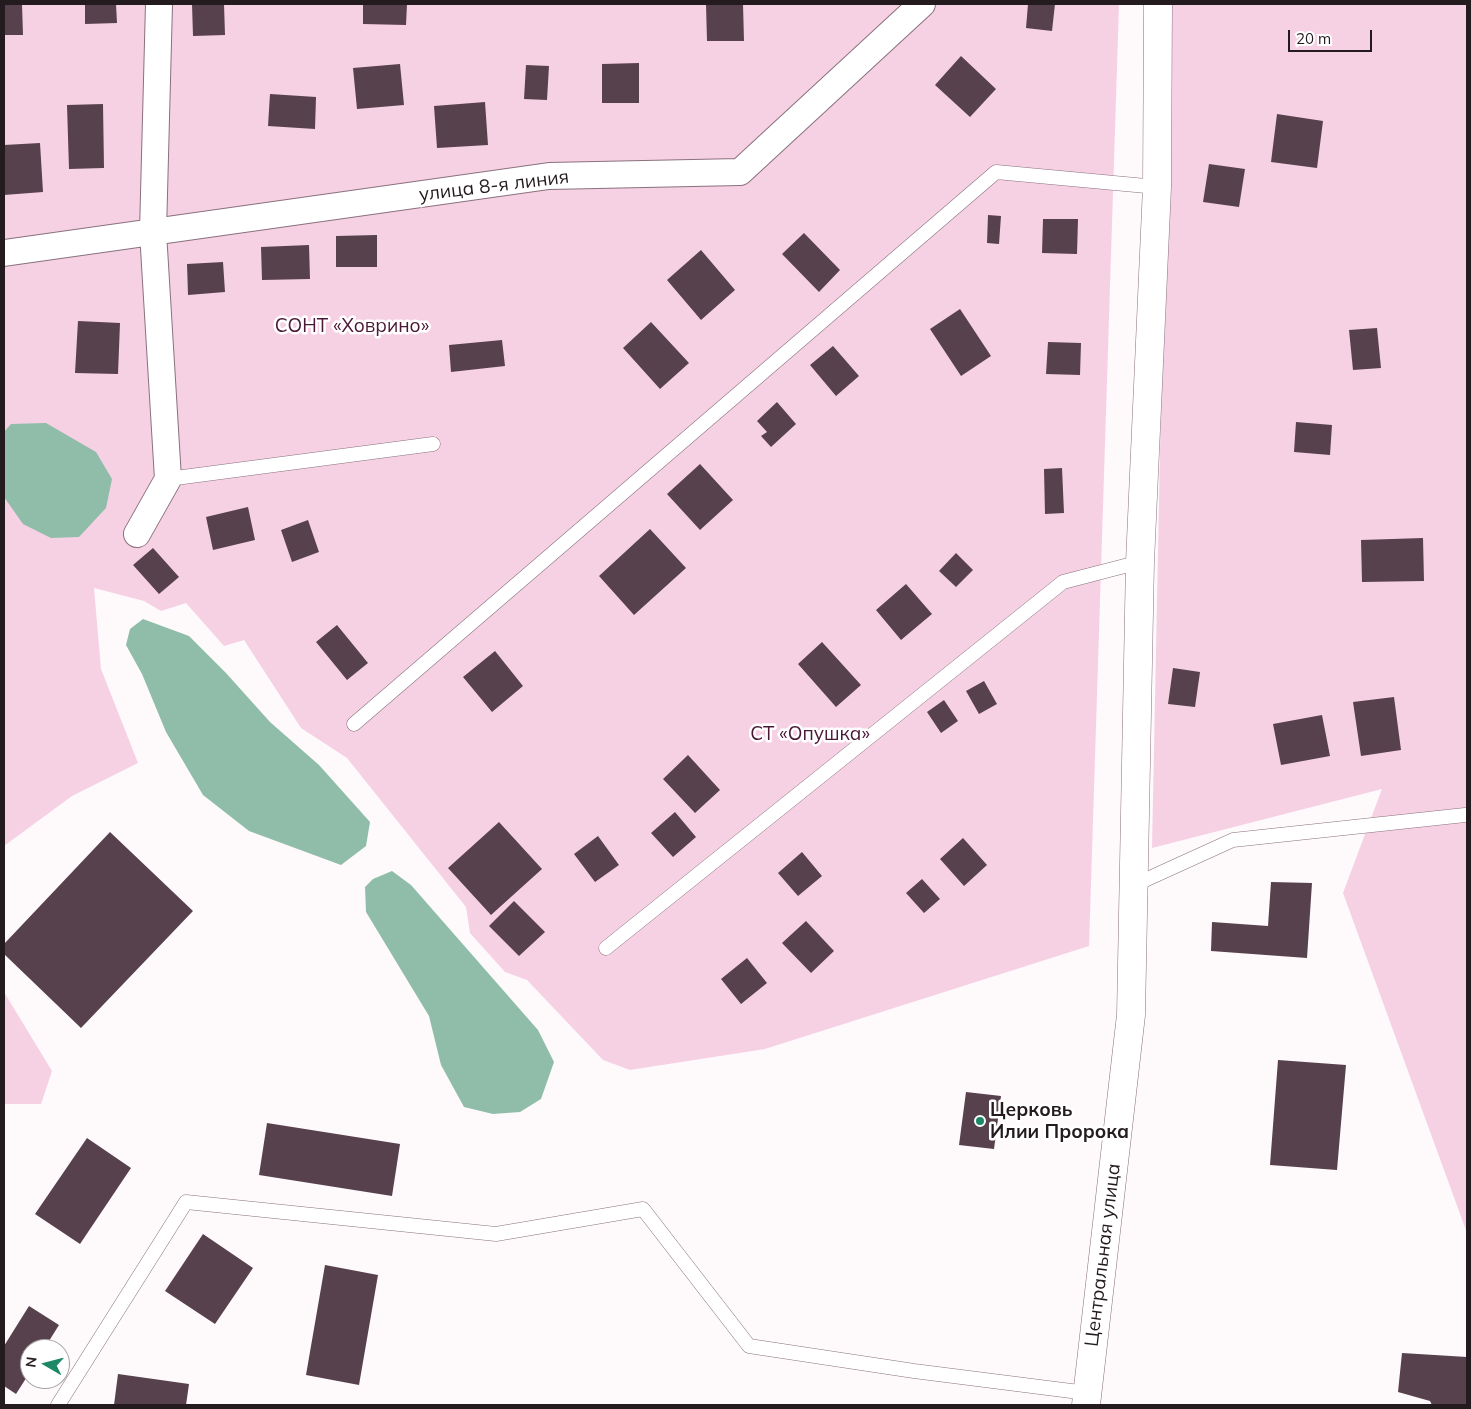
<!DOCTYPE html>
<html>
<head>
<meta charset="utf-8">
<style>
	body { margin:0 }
	#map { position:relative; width:1471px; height:1409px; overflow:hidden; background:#fef9fb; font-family:Mulish,sans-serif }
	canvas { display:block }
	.frame { position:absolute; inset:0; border:5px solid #241b1f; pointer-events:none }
	.north { position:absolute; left:20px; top:1339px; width:50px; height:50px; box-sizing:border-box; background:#fff; border:1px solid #a7a4a5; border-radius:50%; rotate:278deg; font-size:14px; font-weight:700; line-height:20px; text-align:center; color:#241b1f }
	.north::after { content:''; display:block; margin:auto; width:18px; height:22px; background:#1c8866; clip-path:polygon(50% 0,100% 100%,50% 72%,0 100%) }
	.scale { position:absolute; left:1288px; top:30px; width:84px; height:22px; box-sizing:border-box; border:2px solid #241b1f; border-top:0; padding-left:6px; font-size:15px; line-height:18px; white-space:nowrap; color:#241b1f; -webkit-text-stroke:4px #fff; paint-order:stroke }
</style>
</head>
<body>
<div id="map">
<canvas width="1471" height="1409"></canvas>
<div class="frame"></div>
<div class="north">N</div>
<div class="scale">20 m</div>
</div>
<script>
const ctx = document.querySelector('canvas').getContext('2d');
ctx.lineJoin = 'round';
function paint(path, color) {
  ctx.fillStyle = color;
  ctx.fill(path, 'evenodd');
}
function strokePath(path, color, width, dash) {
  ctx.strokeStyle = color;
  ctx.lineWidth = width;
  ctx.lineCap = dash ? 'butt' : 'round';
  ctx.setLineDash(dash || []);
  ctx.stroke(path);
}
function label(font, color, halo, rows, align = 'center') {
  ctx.font = font + ' Mulish,sans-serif';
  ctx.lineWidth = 5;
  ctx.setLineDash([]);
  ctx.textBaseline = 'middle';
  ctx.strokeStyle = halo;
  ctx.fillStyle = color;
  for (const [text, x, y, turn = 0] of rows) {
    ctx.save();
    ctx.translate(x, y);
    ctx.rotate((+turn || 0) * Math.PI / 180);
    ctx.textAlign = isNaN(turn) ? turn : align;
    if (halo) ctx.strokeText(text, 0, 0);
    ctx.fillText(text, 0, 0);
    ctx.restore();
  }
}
paint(new Path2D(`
	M4,4H1119L1089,946L765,1049L630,1070L603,1060L527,980L505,972L470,933L466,907L347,758L301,728L244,640L224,646L186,603L161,611L144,601L94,588L101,669L138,763L72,796L4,846Z
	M1169,4H1467V1233L1343,893L1382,789L1152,848Z
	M4,992L52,1071L41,1104H4Z`), '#f6d1e4');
paint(new Path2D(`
	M46,423L96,452L112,479L106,508L79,537L51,538L23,524L4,497V432L11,424Z
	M143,619L189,636L226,673L270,722L319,765L370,822L366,846L341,865L249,831L203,795L166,732L142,674L126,645L130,629Z
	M392,871L411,885L538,1030L554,1062L541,1099L520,1112L493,1114L464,1107L441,1065L429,1016L366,912L365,887L373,879Z`), '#8fbda9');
paint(new Path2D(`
	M4,4H22L23,35H4Z
	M85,4H116L117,23L85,24Z
	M192,4H224L225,35L193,36Z
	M363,4H407L406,25L363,24Z
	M706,4H743L744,41H707Z
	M1028,4H1055L1052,31L1026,28Z
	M961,56L996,89L970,117L935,85Z
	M639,63V103H602V64Z
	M400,64L404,105L357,109L353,68Z
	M526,65L549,66L547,100L524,99Z
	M270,94L316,97L315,129L268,126Z
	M485,102L488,145L437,148L434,106Z
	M103,104L104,168L69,169L67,105Z
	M1277,114L1323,121L1317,168L1271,162Z
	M40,143L43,192L4,195V145Z
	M1209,164L1245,169L1239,207L1203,202Z
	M988,215L1001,216L999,244L987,243Z
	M1043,219H1078L1077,254L1042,253Z
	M804,233L840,270L819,292L782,254Z
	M377,235V267H336V236Z
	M309,245L310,279L262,280L261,247Z
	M701,250L735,290L701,320L667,280Z
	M223,262L225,292L188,295L187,264Z
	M960,309L991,356L961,376L930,329Z
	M78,321L120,323L118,374L75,373Z
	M651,322L689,363L660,389L623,348Z
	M1377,328L1381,368L1353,370L1349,330Z
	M502,340L505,366L451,372L449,345Z
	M1048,342L1081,343L1080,375L1046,374Z
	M833,346L859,376L836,396L810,365Z
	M777,402L796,424L771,447L761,436L767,432L757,421Z
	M1296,422L1332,425L1330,455L1294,452Z
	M700,464L733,500L700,530L667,494Z
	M1062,468L1064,513L1045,514L1044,469Z
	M248,507L255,540L213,550L206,517Z
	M308,520L319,552L292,562L281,530Z
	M650,529L686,568L634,615L599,576Z
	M1423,538L1424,581L1362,582L1361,540Z
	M153,548L179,577L159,594L133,565Z
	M956,553L973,570L956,587L939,571Z
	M906,584L932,614L901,640L876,610Z
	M337,625L368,663L347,680L316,642Z
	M822,642L861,685L836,707L798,664Z
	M495,651L523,686L492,712L463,677Z
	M1173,668L1200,672L1195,707L1168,704Z
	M984,681L997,704L979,714L966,691Z
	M1394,697L1401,750L1361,756L1353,702Z
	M944,700L958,721L941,733L927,712Z
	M1322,715L1330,756L1281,765L1273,724Z
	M688,755L720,790L695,813L663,779Z
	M675,812L696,837L673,857L651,833Z
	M499,822L542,869L491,915L448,868Z
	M110,832L193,911L81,1028L4,954V944Z
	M598,836L619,865L595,882L574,854Z
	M963,838L987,865L964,886L940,859Z
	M802,852L822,876L798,896L778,873Z
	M922,879L940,899L924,913L906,893Z
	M1271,882L1312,883L1307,958L1211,951L1212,922L1268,926Z
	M514,901L545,932L519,956L489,926Z
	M806,921L834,951L811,973L782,943Z
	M747,958L767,983L741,1004L721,979Z
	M1278,1060L1346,1065L1337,1170L1270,1165Z
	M966,1092L1001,1096L994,1149L959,1145Z
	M267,1123L400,1144L392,1196L259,1175Z
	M87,1138L131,1168L80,1244L35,1214Z
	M203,1234L253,1268L215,1324L165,1291Z
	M325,1265L378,1275L359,1385L306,1375Z
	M29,1306L59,1325L44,1349H30V1372L16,1394L4,1386V1346Z
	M1402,1353L1467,1357V1405H1432L1430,1401L1398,1392Z
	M118,1374L189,1384L186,1405H114Z`), '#57414c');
const lane = new Path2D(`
	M168,479L433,444
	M354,724L996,172L1157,187
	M1134,885L1233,840L1465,815
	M606,948L1063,582L1140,562
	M58,1405L186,1202L496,1234L643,1209L749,1346L914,1371L1087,1393`);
const street = new Path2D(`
	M4,253L549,176L740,172L922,4
	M137,534L168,479L153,232L159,4`);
const secondary = new Path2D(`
	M1086,1405L1131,1015L1140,562L1157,187L1158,4`);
strokePath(lane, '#89717d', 15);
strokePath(street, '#89717d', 28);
strokePath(secondary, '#89717d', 29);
strokePath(lane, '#fff', 14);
strokePath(street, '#fff', 26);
strokePath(secondary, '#fff', 28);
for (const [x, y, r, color] of [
	[980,1121,5,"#1c8866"]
]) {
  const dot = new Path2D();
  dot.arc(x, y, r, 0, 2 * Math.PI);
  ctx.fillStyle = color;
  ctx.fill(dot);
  strokePath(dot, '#fff', 2);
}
label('19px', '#241b1f', '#fff', [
	["улица 8-я линия",494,186,-7],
	["Центральная улица",1103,1255,-83]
]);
label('19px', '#4a1735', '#fff', [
	["СОНТ «Ховрино»",352,326],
	["СТ «Опушка»",810,734]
]);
label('bold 19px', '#241b1f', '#fff', [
	["Церковь",990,1110],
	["Илии Пророка",990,1132]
], 'left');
</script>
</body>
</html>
